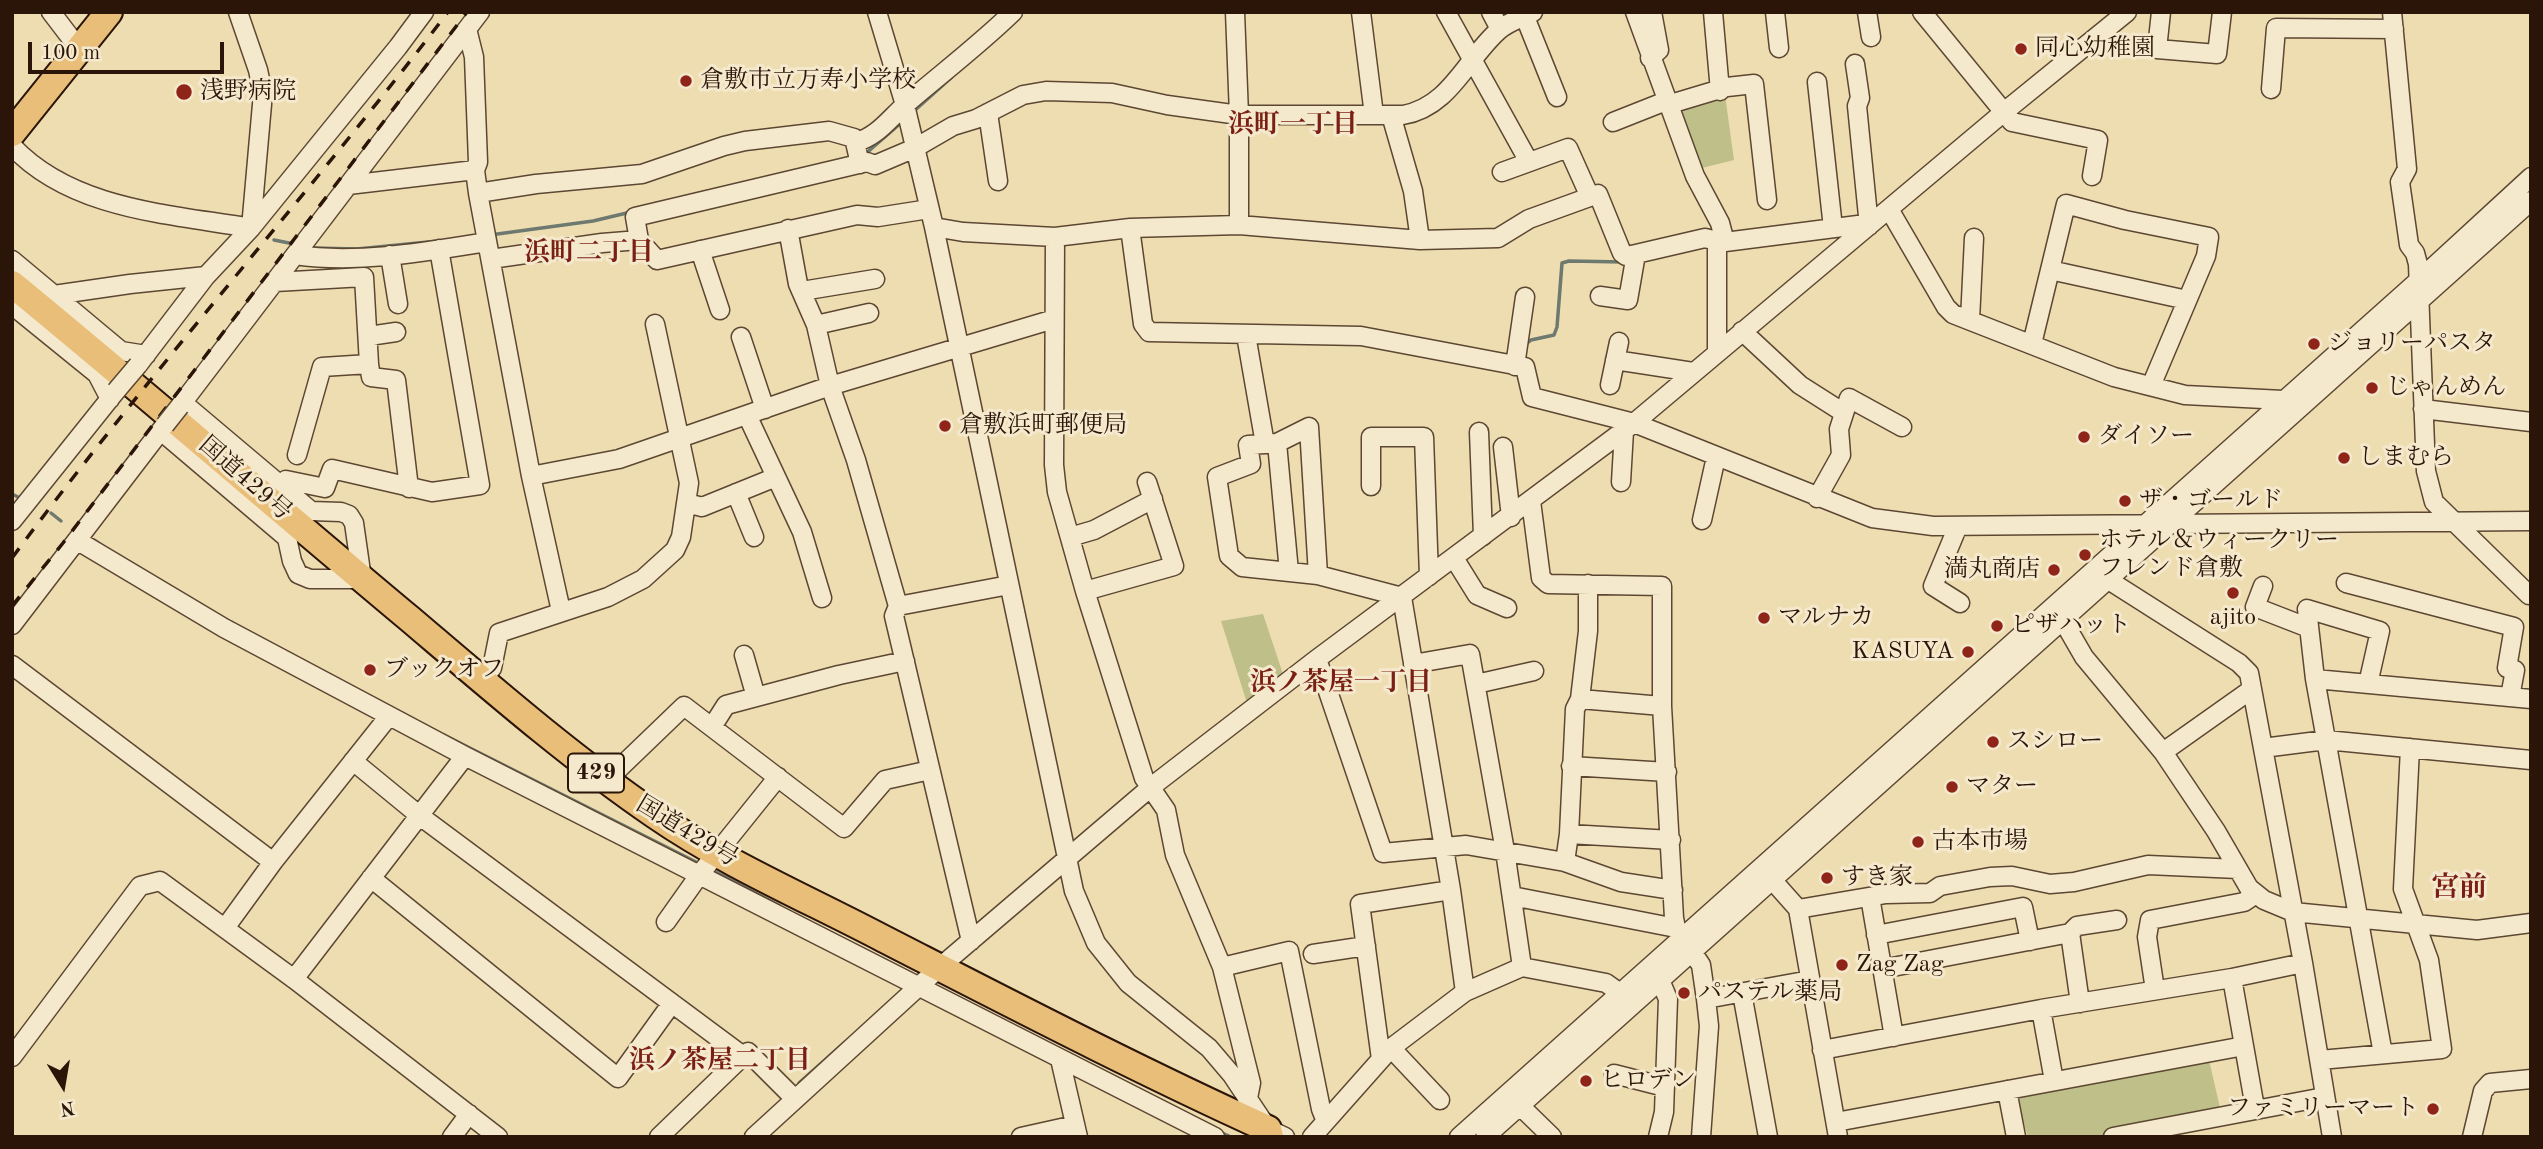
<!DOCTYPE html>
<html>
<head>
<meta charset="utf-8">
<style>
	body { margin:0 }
	#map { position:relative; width:2543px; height:1149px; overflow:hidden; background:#efddb2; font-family:"Old Standard TT",serif }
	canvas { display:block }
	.frame { position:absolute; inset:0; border:14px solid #2b1508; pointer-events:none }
	.north { position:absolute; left:28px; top:1051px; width:70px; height:70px; -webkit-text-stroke:5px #f5e9cd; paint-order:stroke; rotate:169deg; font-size:19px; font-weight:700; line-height:28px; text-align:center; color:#2b1508 }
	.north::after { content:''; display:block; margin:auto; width:24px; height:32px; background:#2b1508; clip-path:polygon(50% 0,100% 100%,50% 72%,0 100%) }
	.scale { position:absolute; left:28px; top:42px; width:196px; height:32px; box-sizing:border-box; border:4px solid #2b1508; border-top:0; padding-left:9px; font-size:21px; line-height:24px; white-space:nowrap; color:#2b1508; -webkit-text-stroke:5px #f5e9cd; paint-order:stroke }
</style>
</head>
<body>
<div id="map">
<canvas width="2543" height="1149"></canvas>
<div class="frame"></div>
<div class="north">N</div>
<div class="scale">100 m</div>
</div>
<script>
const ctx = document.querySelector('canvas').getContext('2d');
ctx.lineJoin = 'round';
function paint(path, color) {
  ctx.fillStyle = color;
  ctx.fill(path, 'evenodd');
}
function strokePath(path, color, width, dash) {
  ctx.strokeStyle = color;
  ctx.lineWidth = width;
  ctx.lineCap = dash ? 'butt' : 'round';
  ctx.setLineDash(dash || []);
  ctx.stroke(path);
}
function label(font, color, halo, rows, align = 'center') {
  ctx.font = font + ' "Old Standard TT","Noto Serif JP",serif';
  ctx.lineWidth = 6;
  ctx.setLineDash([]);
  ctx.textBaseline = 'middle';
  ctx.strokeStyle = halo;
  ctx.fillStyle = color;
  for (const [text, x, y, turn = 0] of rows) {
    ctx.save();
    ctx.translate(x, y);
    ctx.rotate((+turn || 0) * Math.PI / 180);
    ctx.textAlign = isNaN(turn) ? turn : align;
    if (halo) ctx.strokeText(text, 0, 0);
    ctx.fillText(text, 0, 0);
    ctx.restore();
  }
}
paint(new Path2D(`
	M1725,95L1734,160L1694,170L1671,107Z
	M1263,614L1284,677L1247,703L1221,621Z
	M2209,1060L2221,1112L2091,1137H2028L2016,1096Z`), '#bebf89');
strokePath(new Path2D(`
	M913,112L952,77
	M863,156L902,122
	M490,235L593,221L631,212
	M274,240L294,244
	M314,248L357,249L438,241
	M1525,345L1531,340L1554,335L1557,327L1562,263L1569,261L1624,262
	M12,494L22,499
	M51,513L61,521
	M94,540L101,545
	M444,735L700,864
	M710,869L780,906
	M799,1083L845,1042
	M1220,1132L1231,1137`), '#6e796f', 3.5);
const minor = new Path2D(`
	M51,12L80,50
	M238,12L258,70L263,93L251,228
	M877,12L905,105L934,227L1074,891L1096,943L1128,983L1209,1048L1232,1075L1268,1129L1285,1137
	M1235,12L1239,115V225
	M1361,12L1374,115
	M1446,12L1529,162
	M1491,12L1500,29
	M1635,12L1695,176L1720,223L1725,242
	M1713,12L1720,91
	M1775,12L1779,48
	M1867,12L1871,37
	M1922,12L2012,122L2098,140L2092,176
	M2161,12L2157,49L2217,54L2222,12
	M2392,12L2407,169L2400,182L2409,245L2415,253L2418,264L2426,471L2434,502L2529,595
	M1525,17L1557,97
	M467,29L474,57L478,162L475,170L478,193L531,476L619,459L830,386L1054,319
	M1650,58L1659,50L1652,12
	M1817,82L1833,228
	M2271,89L2276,28L2394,29
	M1667,105L1727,87L1754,84L1767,200
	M988,113L998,181
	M1391,115L1413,191L1420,240
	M1613,122L1666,101
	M855,143C879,135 888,120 906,104C942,73 979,45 1013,12
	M12,146C72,210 170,214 251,228
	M1502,172L1568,148L1590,197
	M348,185L475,170
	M478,193L536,184L642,174L724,146L745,141L829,131L854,138L860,164
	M1889,209L1946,307L1953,314L2114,377L2185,395L2283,400
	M934,227L963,232L1055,237L1130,228L1239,225L1420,240L1498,238L1529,219L1598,194L1622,253L1626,256L1636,254
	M1130,228L1143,324L1149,332L1361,336L1525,367L1532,397L1634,423L1872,518L1933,526L2531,521
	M788,229L798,284L816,325L830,386L856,460L898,606L894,616L971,941
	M1055,237L1054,465L1057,492L1085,591L1144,778L1166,810L1175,855L1222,967L1251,1083L1247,1103
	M639,240L635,217L867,162L875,165L915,148L953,126L976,119L1023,95L1046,91L1112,93L1167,105L1239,115H1403C1450,107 1466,59 1499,30C1508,22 1522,18 1533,12
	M700,250L720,310
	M295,255C358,264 425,252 487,242
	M390,255L398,304
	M491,259L602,243L639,240L657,260L857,215L878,217L929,209
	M12,260L121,351L146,355
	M2050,270L2187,300
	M275,282L364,277L369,364L322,367L297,455
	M802,291L875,279
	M54,295L130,284L206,276
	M1600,296L1628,300L1636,254L1705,238L1717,241
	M12,305L97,374L110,399
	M1970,320L1974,238
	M816,325L869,313
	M1742,331L1800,385L1844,413
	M1246,335L1265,444L1277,443L1309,427L1318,575
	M369,336L396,332
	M741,337L765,409
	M2032,344L2066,204L2125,220L2209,237L2206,256L2151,386
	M1717,351V241L1725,242L1858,225L1869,226L1857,106L1860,98L1855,64
	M1615,360L1693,372
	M369,364L371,377L396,380L409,488
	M138,365L206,276L251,228L398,47L424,12
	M1515,366L1525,297
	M1610,385L1619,342
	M180,406L480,12
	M2423,409L2531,422
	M747,415L802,532L822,598
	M161,431L287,538L292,561L298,574L310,579H362L354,523L349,515L341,512L311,511L183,403
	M1479,432L1483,536
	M1277,443L1289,572
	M1265,444L1248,445L1251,464L1217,477L1229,556L1242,567L1318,575L1402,597L1451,890L1465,992
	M1503,447L1511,517
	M531,476L561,611
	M1621,482L1624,431
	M1371,486V437H1424L1429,576
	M282,488L286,480L325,488L332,469L432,492L480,485L439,249
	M736,493L754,537
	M1817,498L1841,455L1839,429L1849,398L1902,427
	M1531,501L1541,578L1548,584L1662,586V706L1674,918L1676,928L1701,965L1706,999L1709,1026L1701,1137
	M687,503L702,507L776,477
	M1702,520L1716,457
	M12,521L116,391
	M1958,526L1933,586L1960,603
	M1070,537L1094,530L1153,499
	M78,541L224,628L465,756L1215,1137
	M1454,558L1477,595L1507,608
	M2099,574L2239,663L2249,673L2303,963L2332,1137
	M2346,583L2514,627L2507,668L2515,670L2510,697
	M2263,586L2255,607L2309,628
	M1085,591L1174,566L1147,482
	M898,606L1009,585
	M2058,612L2084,657L2163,752L2216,831L2249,888L2264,900L2293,912L2477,930L2531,923
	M12,625L165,425
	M744,655L756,697
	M1317,659L1383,853L1466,845L1565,862L1621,882L1673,890
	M1413,664L1470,654L1505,851L1522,967
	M12,665L273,862L225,928
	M482,679L492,668L499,633L608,597L643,579L675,550L681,537L689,483L655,324
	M2315,679L2531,699
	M1476,684L1534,671
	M2368,684L2380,631L2307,609L2315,679L2383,1054
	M1580,699L1588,631V584
	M712,727L726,705L839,675L905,661
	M2263,748L2326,740L2531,760
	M2163,752L2252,689
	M353,761L420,816L743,1056L748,1052L794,1098
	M1571,766L1667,772
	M606,781L684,706L844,828L885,780L930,770
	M1569,834L1671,840
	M273,862L389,716
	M1565,862L1569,834L1575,709L1580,699L1662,706
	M1766,873L1798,909L1838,1137
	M371,878L618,1078L672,1003
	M1512,896L1676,928
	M1870,897L1894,1037
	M1798,909L1886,894L1930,893L1940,886L1990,877L2012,876L2050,884L2074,882L2148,865L2238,869
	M666,922L700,874L778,777
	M2070,933L2077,926L2117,920
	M1876,935L2023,907L2030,941
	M1313,954L1366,946
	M1222,967L1289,951L1321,1109L1325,1119
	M1882,969L2070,933L2080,1003
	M2232,978L2255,1108
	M294,979L465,756
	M2155,990L2147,937L2150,920L2244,902L2256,894
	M1742,993L1768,1137
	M1706,999L1810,980
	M2041,1009L2054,1081
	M1391,1048L1440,1100
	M1822,1050L2041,1009L2232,978L2303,963
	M12,1057L140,886L160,881L294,979L498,1137
	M1060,1059L1078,1137
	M1381,1059L1360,904L1451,890
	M2320,1060L2442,1049L2429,960L2403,889L2410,748
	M1614,1074L1665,1087
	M2007,1090L2016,1137
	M1513,1099L1552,1137
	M1836,1122L2244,1046
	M452,1137L469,1114
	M659,1137L743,1056
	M754,1137L940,967L1151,787L1317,659L1634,423L2004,112L2127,12
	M1021,1137L1075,1125
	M1312,1137L1391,1048L1465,992L1522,967L1606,983L1620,993
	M1459,1137L2419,280L2531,177
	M1485,1137L2531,201
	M1658,1137L1664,1112L1668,999L1660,980
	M2113,1137L2324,1097
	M2472,1137L2483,1091L2490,1083L2531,1079`);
const highway = new Path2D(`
	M12,133L109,12
	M12,284C146,394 277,508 410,619C490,687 569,756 655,815C726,864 808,899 884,939C1011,1004 1138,1070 1268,1129L1270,1137`);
strokePath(minor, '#5c4732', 21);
strokePath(highway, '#2b1508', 30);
strokePath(minor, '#f5e9cd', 18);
strokePath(highway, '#e8be79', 26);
strokePath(new Path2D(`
	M12,558C151,370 307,197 448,12
	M12,606L63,543L467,12`), '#2b1508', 3.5, [12, 12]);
const minorBridge = new Path2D(`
	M116,391L138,365
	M165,425L180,406`);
strokePath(minorBridge, '#5c4732', 21, []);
strokePath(minorBridge, '#f5e9cd', 18);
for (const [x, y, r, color] of [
	[2021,49,7,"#8f2418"],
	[686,81,7,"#8f2418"],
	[184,92,9,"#8f2418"],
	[2314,344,7,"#8f2418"],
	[2372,388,7,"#8f2418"],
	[945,426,7,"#8f2418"],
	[2084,437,7,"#8f2418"],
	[2344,458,7,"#8f2418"],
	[2125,501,7,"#8f2418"],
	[2085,555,7,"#8f2418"],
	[2054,570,7,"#8f2418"],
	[2233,593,7,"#8f2418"],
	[1764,618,7,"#8f2418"],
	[1997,626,7,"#8f2418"],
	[1968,652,7,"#8f2418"],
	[370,670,7,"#8f2418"],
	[1993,742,7,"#8f2418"],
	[1952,787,7,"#8f2418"],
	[1918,842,7,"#8f2418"],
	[1827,878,7,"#8f2418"],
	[1842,965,7,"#8f2418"],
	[1684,993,7,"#8f2418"],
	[1586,1081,7,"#8f2418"],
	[2433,1109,7,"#8f2418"]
]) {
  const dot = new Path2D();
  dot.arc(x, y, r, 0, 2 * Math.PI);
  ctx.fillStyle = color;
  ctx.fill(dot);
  strokePath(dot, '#f5e9cd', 2.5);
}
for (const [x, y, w] of [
	[596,773,56]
]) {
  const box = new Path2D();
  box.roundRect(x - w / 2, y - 19.5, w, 39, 5);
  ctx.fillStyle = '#f5e9cd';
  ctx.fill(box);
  strokePath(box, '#2b1508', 2);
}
label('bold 23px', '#2b1508', null, [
	["429",596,773]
]);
label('24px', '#2b1508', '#f5e9cd', [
	["同心幼稚園",2035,49],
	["倉敷市立万寿小学校",700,81],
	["浅野病院",200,92],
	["ジョリーパスタ",2328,344],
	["じゃんめん",2386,388],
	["倉敷浜町郵便局",959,426],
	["ダイソー",2098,437],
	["しまむら",2358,458],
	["ザ・ゴールド",2139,501],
	["ホテル＆ウィークリー",2099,541],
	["フレンド倉敷",2099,569],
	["満丸商店",2040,570,"right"],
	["マルナカ",1778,618],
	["ajito",2233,618,"center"],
	["ピザハット",2011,626],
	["KASUYA",1954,652,"right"],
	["ブックオフ",384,670],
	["スシロー",2007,742],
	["マター",1966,787],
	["古本市場",1932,842],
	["すき家",1841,878],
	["Zag Zag",1856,965],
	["パステル薬局",1698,993],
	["ヒロデン",1600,1081],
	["ファミリーマート",2419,1109,"right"]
], 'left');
label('24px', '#2b1508', '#f5e9cd', [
	["国道429号",245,479,41],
	["国道429号",687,832,31]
]);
label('bold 26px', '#7a1f14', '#f5e9cd', [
	["浜町一丁目",1293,125],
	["浜町二丁目",589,253],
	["浜ノ茶屋一丁目",1341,683],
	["浜ノ茶屋二丁目",720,1061]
]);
label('bold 28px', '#7a1f14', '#f5e9cd', [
	["宮前",2459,889]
]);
</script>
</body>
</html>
